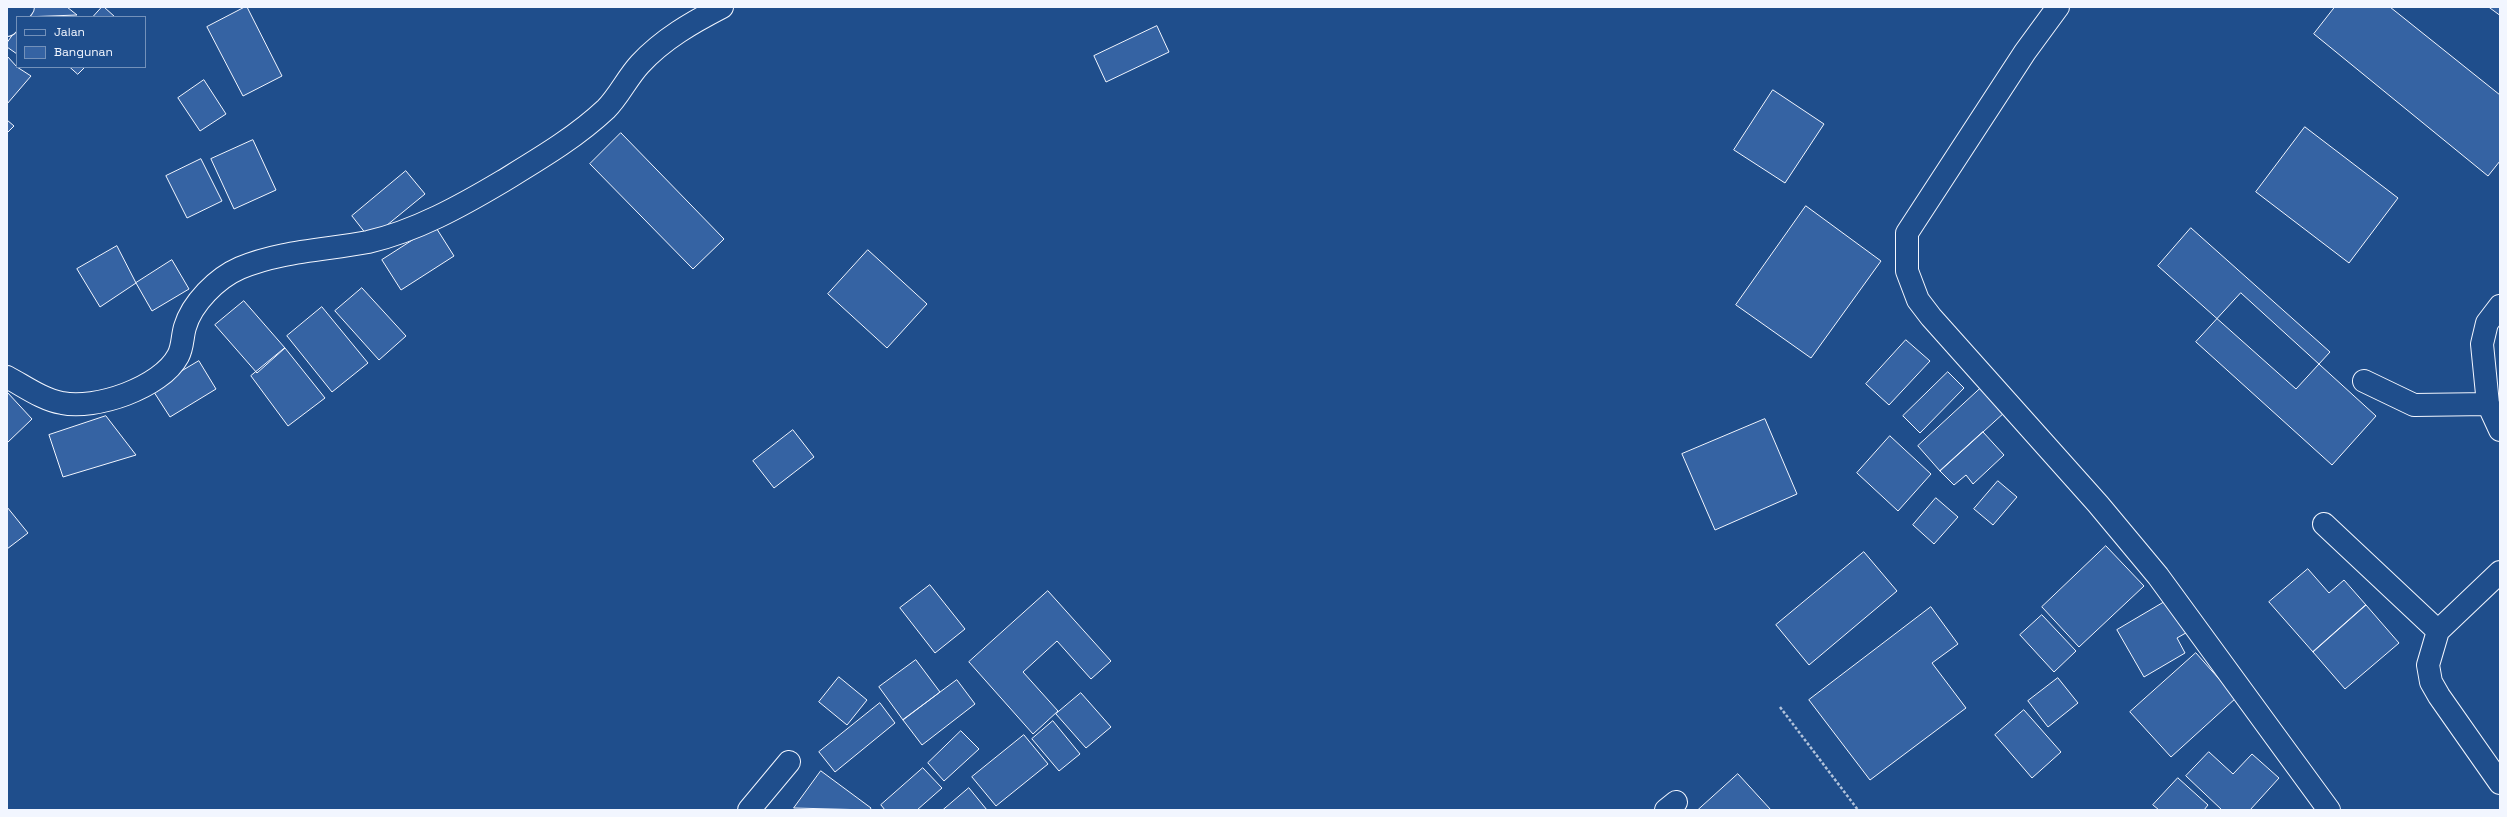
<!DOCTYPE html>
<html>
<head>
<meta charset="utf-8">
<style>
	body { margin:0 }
	#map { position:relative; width:2507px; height:817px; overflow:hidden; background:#1f4e8c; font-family:"Space Grotesk",sans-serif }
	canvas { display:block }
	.frame { position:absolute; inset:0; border:8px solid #f2f6ff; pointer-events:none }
	.legend { position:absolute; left:16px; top:16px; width:130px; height:52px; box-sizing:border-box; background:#1f4e8c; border:1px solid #7391ba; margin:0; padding:5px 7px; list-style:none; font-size:12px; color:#f2f6ff }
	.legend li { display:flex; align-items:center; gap:8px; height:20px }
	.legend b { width:20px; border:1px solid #7391ba }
</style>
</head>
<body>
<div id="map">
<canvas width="2507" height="817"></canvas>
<div class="frame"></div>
<ul class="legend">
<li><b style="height:5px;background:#1f4e8c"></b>Jalan</li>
<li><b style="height:11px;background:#3563a3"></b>Bangunan</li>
</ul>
</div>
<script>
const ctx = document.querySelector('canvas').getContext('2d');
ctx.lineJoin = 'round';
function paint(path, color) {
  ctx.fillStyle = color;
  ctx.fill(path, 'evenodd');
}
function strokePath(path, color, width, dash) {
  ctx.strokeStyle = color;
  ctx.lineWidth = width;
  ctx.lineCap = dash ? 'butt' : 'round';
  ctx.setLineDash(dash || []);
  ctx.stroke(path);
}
const building = new Path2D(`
	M31,7H67L77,15L24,17Z
	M102,7H104L115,17H93Z
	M245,7H247L282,76L243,96L207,27Z
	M2335,7H2390L2500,95V161L2488,176L2314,34Z
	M2489,7H2500V15Z
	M1157,26L1169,52L1106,82L1094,56Z
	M17,29V54L7,47V43Z
	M7,56L17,67L31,76L7,104Z
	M70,67H85L78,74Z
	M204,80L226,114L200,131L178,98Z
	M1773,90L1824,124L1785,183L1734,150Z
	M7,120L14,126L7,133Z
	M2305,127L2398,198L2349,263L2256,192Z
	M621,133L724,239L693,269L590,164Z
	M253,140L276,190L234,209L211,159Z
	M201,159L222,201L187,218L166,176Z
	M406,171L425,194L370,239L352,216Z
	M1806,206L1881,261L1811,358L1736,305Z
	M435,226L454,256L401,290L382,260Z
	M2191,228L2330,352L2296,389L2158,266Z
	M117,246L136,283L100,307L77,269Z
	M868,250L927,304L887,348L828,294Z
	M172,260L189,289L152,311L136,283Z
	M362,288L406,336L379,360L335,311Z
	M2241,293L2376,416L2332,465L2196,342Z
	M244,301L285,348L257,373L215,325Z
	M322,307L368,363L332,392L287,336Z
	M1906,340L1930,361L1889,405L1866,384Z
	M285,348L325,398L288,426L251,376Z
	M199,361L216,389L170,417L152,389Z
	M1948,372L1964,388L1920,433L1903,416Z
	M1982,387L2005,412L1940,471L1918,446Z
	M7,392L32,419L7,443Z
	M106,416L136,455L63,477L49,435Z
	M1765,419L1797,494L1715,530L1682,454Z
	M793,430L814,457L774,488L753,461Z
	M1983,432L2004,455L1973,484L1966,475L1954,485L1940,471Z
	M1890,436L1931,474L1898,511L1857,473Z
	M1998,481L2017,497L1993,525L1974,509Z
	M1936,498L1958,517L1934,544L1913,525Z
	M7,507L28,533L7,549Z
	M2106,546L2144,586L2079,647L2042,607Z
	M1864,552L1897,591L1809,665L1776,625Z
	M2308,569L2329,593L2344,580L2366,605L2313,652L2269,602Z
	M930,585L965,629L935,653L900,608Z
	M1048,591L1111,661L1091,679L1057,641L1023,672L1058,711L1033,734L969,662Z
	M2173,597L2191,630L2177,638L2185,653L2144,677L2117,630Z
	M2366,605L2399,643L2345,689L2313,652Z
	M1931,607L1958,644L1932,663L1966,708L1870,780L1809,700Z
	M2042,615L2076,651L2054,672L2020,635Z
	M2196,653L2236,698L2171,757L2130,712Z
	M916,660L940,692L903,720L879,687Z
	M839,677L867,700L847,725L819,702Z
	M2058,678L2078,703L2048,727L2028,701Z
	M957,680L975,704L922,745L903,720Z
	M1081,693L1111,727L1086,748L1056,714Z
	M880,703L895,723L835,772L819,752Z
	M2024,710L2061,752L2032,778L1995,735Z
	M1053,721L1080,754L1059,771L1032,739Z
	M961,731L979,749L944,781L928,763Z
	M1024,735L1048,764L996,806L972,777Z
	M2209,752L2233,774L2252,754L2279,778L2250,810H2222L2186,776Z
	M923,768L942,788L917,810H885L881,805Z
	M821,771L871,808L870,810L794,808Z
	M1738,774L1771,810H1698Z
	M2178,778L2208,805L2204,810H2159L2153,805Z
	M969,788L987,810H943Z`);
paint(building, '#3563a3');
strokePath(building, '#f2f6ff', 1);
const minor = new Path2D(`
	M2058,7L2025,52L1907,233V271L1918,300L1931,317L2098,504L2158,576L2329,810
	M7,25L23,7
	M2500,306L2487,323L2482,344L2488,404L2500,430
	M7,377C24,386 43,400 62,403C95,410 161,388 178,356C183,347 182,337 185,327C192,303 217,278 240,268C280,251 326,250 368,242C416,231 461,206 503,181C539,159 575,138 606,109C619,96 627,78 640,64C663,39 693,22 722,7
	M2364,381L2414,405L2488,404
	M2324,524L2438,631
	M2500,572L2438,631L2428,665L2431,682L2439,696L2500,783
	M749,810L789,762
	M1666,810L1676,802`);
strokePath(minor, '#f2f6ff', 24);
strokePath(new Path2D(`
	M1780,707L1858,810`), '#b3c4dc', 2.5, [3, 2]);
strokePath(minor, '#1f4e8c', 22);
</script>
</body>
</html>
